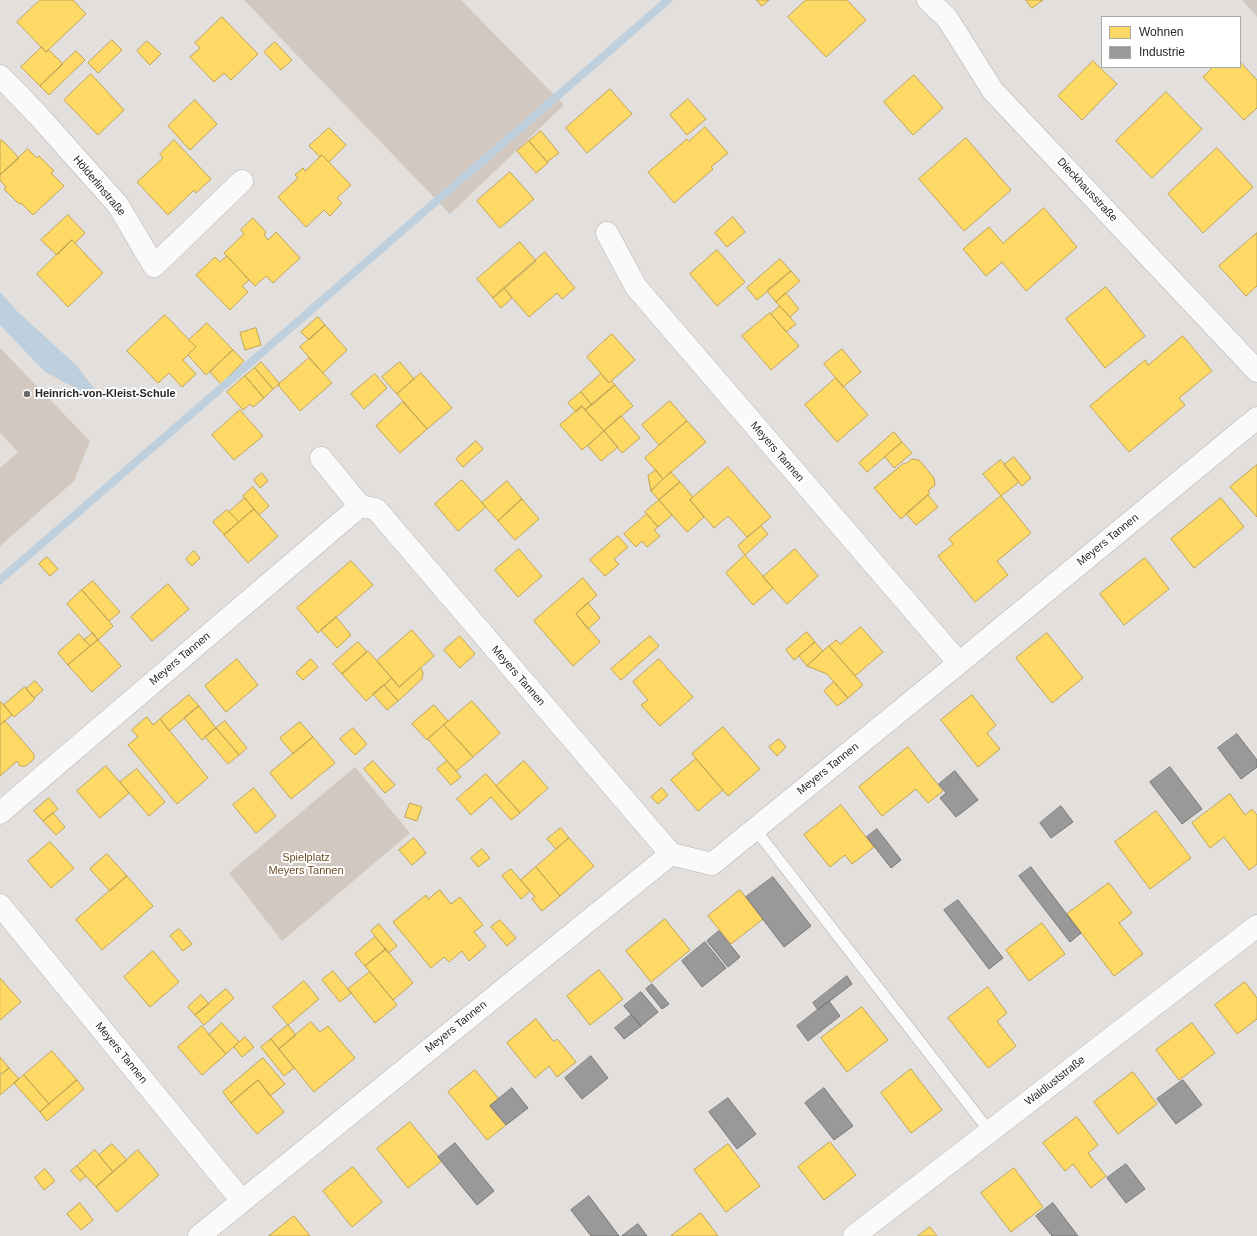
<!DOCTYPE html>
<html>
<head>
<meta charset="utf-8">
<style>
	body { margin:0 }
	#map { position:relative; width:1257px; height:1236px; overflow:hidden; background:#e2dfdd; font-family:Helvetica,sans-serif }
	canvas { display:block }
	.legend { position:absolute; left:1101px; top:16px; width:140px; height:52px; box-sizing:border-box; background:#fff; border:1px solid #aaa9a9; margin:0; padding:5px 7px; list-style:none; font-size:12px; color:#2a2827 }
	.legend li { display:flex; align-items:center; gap:8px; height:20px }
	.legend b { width:20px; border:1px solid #aaa9a9 }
</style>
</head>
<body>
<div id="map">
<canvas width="1257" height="1236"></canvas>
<ul class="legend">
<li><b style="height:11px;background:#ffd966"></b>Wohnen</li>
<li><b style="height:11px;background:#999"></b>Industrie</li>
</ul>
</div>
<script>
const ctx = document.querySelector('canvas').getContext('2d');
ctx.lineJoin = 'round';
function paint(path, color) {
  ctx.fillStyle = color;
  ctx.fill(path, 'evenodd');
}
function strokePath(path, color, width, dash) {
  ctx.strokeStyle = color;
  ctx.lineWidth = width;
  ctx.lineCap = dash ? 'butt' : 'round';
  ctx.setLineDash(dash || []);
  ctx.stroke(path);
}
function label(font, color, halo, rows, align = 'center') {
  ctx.font = font + ' Helvetica,sans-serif';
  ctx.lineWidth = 4;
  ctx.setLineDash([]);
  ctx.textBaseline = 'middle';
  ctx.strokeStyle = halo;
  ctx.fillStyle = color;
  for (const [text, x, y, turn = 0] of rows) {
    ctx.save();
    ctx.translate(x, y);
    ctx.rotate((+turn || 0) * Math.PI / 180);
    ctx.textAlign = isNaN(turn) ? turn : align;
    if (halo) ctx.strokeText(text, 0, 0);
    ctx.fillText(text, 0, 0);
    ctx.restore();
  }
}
paint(new Path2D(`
	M244,0H461L564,105L450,214Z
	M1242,0H1257V17Z
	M0,348L90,441L74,481L0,546V468L18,452L0,433Z
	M355,767L410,833L282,941L229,873Z`), '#d3c8bf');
paint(new Path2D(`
	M0,292L17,311L76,365L98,393L92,399L80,391L44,371L0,325Z`), '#bed0de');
const homes = new Path2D(`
	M40,0H73L86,14L46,52L17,22Z
	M757,0H769L762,6Z
	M806,0H847L866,20L826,57L788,17Z
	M1026,0H1043L1032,8Z
	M222,17L258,54L231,80L224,73L214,82L190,57L200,48L195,43Z
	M112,40L122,50L98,73L88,63Z
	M147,41L161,54L150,65L137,51Z
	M275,42L292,60L281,70L264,52Z
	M42,47L46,52L49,50L63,64L40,86L21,67Z
	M76,51L85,60L49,95L40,86Z
	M1093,61L1117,84L1082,120L1058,96Z
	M1240,62L1257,80V108L1244,120L1203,77L1213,67H1240Z
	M91,74L124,110L98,135L64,100Z
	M914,75L943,108L913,135L884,102Z
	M610,89L632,114L587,153L566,128Z
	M1166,92L1202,129L1152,178L1116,141Z
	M688,99L706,119L687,135L670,115Z
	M195,100L217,124L190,150L168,126Z
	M705,127L728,153L711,167L713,169L674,203L648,172L687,139L689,141Z
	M329,128L346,145L329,162L322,155L320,157L309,146Z
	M541,131L559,153L547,162L529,141Z
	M966,138L1011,190L964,231L919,179Z
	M2,140L19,158L0,175V141Z
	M174,140L211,179L196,193L194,190L168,215L137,182L163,158L160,154Z
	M529,141L548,163L536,173L517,151Z
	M1217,148L1253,187L1203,233L1168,194Z
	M28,149L37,158L39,156L54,171L51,173L64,186L33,215L21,203L19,204L4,189L6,187L0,180V175Z
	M322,155L351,185L337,198L342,203L330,216L324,210L306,227L278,197L298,178L295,175L303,168L305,171Z
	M510,172L534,199L500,228L477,201Z
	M1044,208L1077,247L1026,291L1002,262L986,276L963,249L989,227L1003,243Z
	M68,215L85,233L75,243L72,240L57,255L41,240Z
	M733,217L745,232L727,247L715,233Z
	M253,218L266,232L264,235L268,240L276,232L300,258L273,283L266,276L255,286L224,253L244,234L241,230Z
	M1257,233V286L1246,296L1219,266Z
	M72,240L103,273L68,307L37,274Z
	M520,242L536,261L493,298L477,279Z
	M717,250L745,282L717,306L690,274Z
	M545,252L575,288L562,299L557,293L529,317L504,288Z
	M227,256L249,280L242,286L248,292L230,310L196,275L215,257L220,262Z
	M780,259L791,271L757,300L747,288Z
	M791,271L800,281L776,302L767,291Z
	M1106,287L1145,336L1105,368L1066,319Z
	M504,288L512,298L501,308L493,298Z
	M786,293L799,309L790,317L776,302Z
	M780,306L796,324L786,332L771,314Z
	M770,313L799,346L771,370L742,336Z
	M165,315L196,347L183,360L196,374L182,387L169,373L158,383L127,351Z
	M318,317L325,325L309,340L301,332Z
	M207,323L233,350L206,375L188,355L196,347L189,340Z
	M325,325L347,350L323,373L300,347Z
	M256,328L261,345L245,350L240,333Z
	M612,334L635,360L609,383L587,357Z
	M1183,336L1212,371L1179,398L1185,405L1129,452L1090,406L1145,360L1148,365Z
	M842,349L861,372L843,387L824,364Z
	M233,350L244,361L221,384L210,372Z
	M309,358L332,383L300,411L278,385Z
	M261,362L280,384L273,389L255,368Z
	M400,362L414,379L397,394L382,377Z
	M255,368L273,389L264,398L245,376Z
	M421,373L452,408L427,429L397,394Z
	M375,374L387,388L364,409L351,394Z
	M601,374L609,383L611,381L615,385L592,405L581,392Z
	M245,376L264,398L253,407L250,404L243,410L227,392Z
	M836,378L868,415L837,442L805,405Z
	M615,385L633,406L604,431L585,410Z
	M581,392L592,405L585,410L582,406L576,412L568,403Z
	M670,401L687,421L659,445L642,425Z
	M403,402L427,429L400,453L376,426Z
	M582,406L604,431L582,450L560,425Z
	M240,410L263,436L234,460L212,435Z
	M621,416L640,438L622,453L604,431Z
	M687,421L706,442L663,479L645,458Z
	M604,431L618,447L601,461L588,446Z
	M894,432L902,442L867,472L859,463Z
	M476,441L483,449L463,467L456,459Z
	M902,442L912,453L894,468L885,457Z
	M1014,457L1031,478L1022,486L1004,465Z
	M912,459L919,460L934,478L935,485L928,491L930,493L901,519L874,488L904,463L905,464Z
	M1001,460L1019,482L1001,496L983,474Z
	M1257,465V517L1230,487Z
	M728,467L771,517L747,537L728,516L714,528L690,500Z
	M656,470L663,479L651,491L648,476Z
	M671,472L680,482L659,500L651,491Z
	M262,473L268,481L260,488L254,480Z
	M462,480L486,507L458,531L435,504Z
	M507,481L522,499L498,521L482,503Z
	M680,482L693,497L690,500L704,517L687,532L659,500Z
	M253,487L269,506L259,515L243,496Z
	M928,495L938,507L916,525L906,514Z
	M1001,496L1031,533L997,561L1008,575L975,602L938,556L953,544L949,539Z
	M245,498L254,509L239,522L229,512Z
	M1221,498L1244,527L1194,568L1171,539Z
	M522,499L539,519L515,540L498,521Z
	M659,500L672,515L658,527L645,512Z
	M254,509L278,536L248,563L224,535Z
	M227,510L239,522L224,535L213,522Z
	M647,514L658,527L654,530L660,536L647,547L642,541L636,547L624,534Z
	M761,526L768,534L745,555L738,546Z
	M618,536L628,547L614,559L619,564L605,576L590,560Z
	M519,549L542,576L518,597L495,570Z
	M795,549L818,576L787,604L763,577Z
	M194,551L200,558L192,566L186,559Z
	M745,555L773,588L753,605L726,573Z
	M47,557L58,569L50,576L39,564Z
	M1145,558L1169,589L1124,625L1100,594Z
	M351,561L373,585L318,633L297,608Z
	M583,578L597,595L576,614L600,642L573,666L534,621Z
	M93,581L120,612L109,621L82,590Z
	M168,584L189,609L152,641L131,617Z
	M82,590L113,626L98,640L67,604Z
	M588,603L600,618L588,629L576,614Z
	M336,617L351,635L337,648L321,630Z
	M861,627L883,652L855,676L829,646L836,640L840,644Z
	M412,630L434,656L399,687L377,661Z
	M807,632L815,642L794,660L786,650Z
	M93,633L98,640L90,646L84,640Z
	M1047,633L1083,678L1052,703L1016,658Z
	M79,634L90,646L68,665L58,653Z
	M460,636L475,654L460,668L444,650Z
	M650,636L659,646L621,680L611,669Z
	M98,640L121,666L92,692L68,665Z
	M358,642L367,652L342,674L333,664Z
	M815,642L823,651L807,666L799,656Z
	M829,646L863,685L848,698L827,674L807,666Z
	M368,651L392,678L366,701L342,674Z
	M237,659L258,685L226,712L205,686Z
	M311,659L318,667L303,680L296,673Z
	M659,659L693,697L660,726L641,705L648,700L633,682Z
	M421,668L423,673L422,679L398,701L384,685L392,678L399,687Z
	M35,681L43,690L34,698L26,689Z
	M834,682L848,698L837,706L824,691Z
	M384,685L398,701L387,710L373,694Z
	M25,687L35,699L14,717L4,705Z
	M189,695L199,706L169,731L160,719Z
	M972,695L996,725L987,733L1000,749L978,767L941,720Z
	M472,701L500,733L473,757L444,725Z
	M1,702L12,715L0,725V703Z
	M434,705L448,721L427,740L412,724Z
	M199,706L216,728L202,740L184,718Z
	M147,717L153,725L160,719L208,778L177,804L128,745L138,737L132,730Z
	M5,721L34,754V759L26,766H20L17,761L0,776V725Z
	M225,721L247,748L239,755L216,728Z
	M300,722L313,737L293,754L280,738Z
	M444,725L473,757L456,771L428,739Z
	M723,727L760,769L728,796L692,754Z
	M216,728L239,755L228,764L205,737Z
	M353,728L367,744L355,755L340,739Z
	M313,737L335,763L291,799L270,773Z
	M779,739L786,747L777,756L769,747Z
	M908,747L943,791L928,803L916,789L882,816L859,787Z
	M696,759L723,790L698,811L671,780Z
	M373,761L395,785L385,793L364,769Z
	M447,761L461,777L451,785L437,769Z
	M524,761L548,788L520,813L496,786Z
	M106,766L129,793L100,818L77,791Z
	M137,769L165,802L149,816L120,782Z
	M486,774L520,813L511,820L491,797L471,815L457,799Z
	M254,788L276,816L256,833L233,805Z
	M662,788L668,795L658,804L651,797Z
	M1230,794L1245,815L1252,809L1257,815V864L1249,870L1224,837L1210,848L1192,823Z
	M49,798L58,809L43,821L34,811Z
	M410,803L422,807L417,821L405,817Z
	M841,805L874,847L852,864L845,855L830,867L804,835Z
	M1156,811L1191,858L1150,889L1115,842Z
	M53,813L65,827L56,835L43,821Z
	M561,828L569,838L556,849L547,839Z
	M414,838L426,853L412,865L399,850Z
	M569,838L594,866L560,896L536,867Z
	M50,842L74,868L51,888L28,861Z
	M482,849L490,858L478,867L471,858Z
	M107,854L127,876L110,891L90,869Z
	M536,867L560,896L542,911L532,899L535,897L521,880Z
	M511,869L530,891L521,899L502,876Z
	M127,876L153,906L102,950L76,920Z
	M1109,883L1132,913L1119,923L1143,954L1114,976L1067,914Z
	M440,890L451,904L460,897L483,925L474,932L486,946L469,961L462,951L449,962L444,957L431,968L393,922L426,895L428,899Z
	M740,890L763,919L731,944L708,916Z
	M665,919L690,950L651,982L626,951Z
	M500,920L516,938L507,946L491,927Z
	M1042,923L1065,954L1029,981L1006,950Z
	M379,924L397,946L388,953L371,931Z
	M179,929L192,944L183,951L170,936Z
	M375,937L386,949L365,966L355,954Z
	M386,949L413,983L393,1000L365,966Z
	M153,951L179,982L150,1007L124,977Z
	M599,970L623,999L590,1025L567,996Z
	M333,971L351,993L340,1002L322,980Z
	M370,972L397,1005L375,1023L348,989Z
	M0,978L21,1002L0,1020Z
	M304,981L319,999L288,1025L273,1007Z
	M1245,982L1257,998V1019L1237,1034L1215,1005Z
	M988,987L1007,1013L997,1021L1016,1046L988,1068L948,1018Z
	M226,989L234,998L204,1025L195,1015Z
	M201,995L209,1004L195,1015L188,1007Z
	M862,1007L888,1040L847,1072L821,1038Z
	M536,1019L554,1042L557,1039L576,1062L557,1077L549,1066L535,1078L507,1043Z
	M311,1022L320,1032L328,1026L355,1058L314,1092L279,1049Z
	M222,1023L239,1042L226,1054L209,1035Z
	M1192,1023L1215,1053L1179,1080L1156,1050Z
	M288,1025L296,1035L279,1049L271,1039Z
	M202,1026L226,1054L202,1075L178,1047Z
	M245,1037L254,1047L242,1057L234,1047Z
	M271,1039L294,1068L284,1076L261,1047Z
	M52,1051L77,1080L49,1104L24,1075Z
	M0,1057L9,1068L2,1074L0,1072Z
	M263,1058L285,1084L270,1096L258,1080L231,1103L223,1092Z
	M9,1068L19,1079L0,1095V1076Z
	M911,1069L942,1110L911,1133L881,1093Z
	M475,1070L499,1099L490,1106L506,1125L487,1140L448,1092Z
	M1133,1072L1157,1104L1118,1134L1094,1102Z
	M24,1075L49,1104L40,1112L14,1083Z
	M77,1080L84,1089L47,1121L40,1112Z
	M258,1080L284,1112L257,1134L231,1103Z
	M1077,1117L1098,1145L1088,1153L1106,1176L1091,1188L1073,1164L1065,1171L1043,1143Z
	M410,1122L442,1161L408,1188L377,1149Z
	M830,1142L856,1175L824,1200L798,1167Z
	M112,1144L127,1160L113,1172L99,1155Z
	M728,1144L760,1186L726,1212L694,1170Z
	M95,1150L113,1172L96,1187L77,1166Z
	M138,1150L159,1175L117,1212L96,1187Z
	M77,1166L86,1176L80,1181L71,1171Z
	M353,1167L382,1202L352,1227L323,1191Z
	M1014,1168L1043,1207L1011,1232L981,1193Z
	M45,1169L55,1181L44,1190L35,1178Z
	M80,1203L93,1220L81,1230L67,1214Z
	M701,1213L718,1236H671Z
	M294,1216L310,1236H269Z
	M930,1227L937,1236H918Z`);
paint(homes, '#ffd966');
strokePath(homes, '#bfa453', 1);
const industry = new Path2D(`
	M1237,734L1257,760V767L1241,779L1218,748Z
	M1170,767L1202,809L1182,824L1150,782Z
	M955,771L978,800L956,817L940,798L946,793L939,784Z
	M1061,806L1073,822L1051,838L1040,823Z
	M877,829L901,860L891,868L867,837Z
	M1031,867L1081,933L1070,942L1019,876Z
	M773,877L811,926L784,947L746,897Z
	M958,900L1003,958L989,969L944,910Z
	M719,931L740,957L728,967L707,941Z
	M705,942L726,968L702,987L682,961Z
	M847,976L852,984L818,1010L813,1003Z
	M652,984L669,1004L662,1009L646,989Z
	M641,992L658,1012L641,1026L624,1006Z
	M829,1001L840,1016L808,1041L797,1026Z
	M631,1015L641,1026L624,1039L615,1028Z
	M591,1056L608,1078L582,1099L565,1078Z
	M1183,1080L1202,1105L1176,1124L1157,1099Z
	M512,1088L528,1108L506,1125L490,1106Z
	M824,1088L853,1126L834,1140L805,1103Z
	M728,1098L756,1134L737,1149L709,1112Z
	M455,1143L494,1191L477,1205L438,1157Z
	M1126,1164L1145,1189L1126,1203L1107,1178Z
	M589,1196L619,1236H591L571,1210Z
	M1053,1203L1078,1236H1052L1036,1216Z
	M638,1224L647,1236H622Z`);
paint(industry, '#999');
strokePath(industry, '#787777', 1);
strokePath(new Path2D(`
	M0,580L668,0`), '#bed0de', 8);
const service = new Path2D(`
	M755,829L990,1132`);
const minor = new Path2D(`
	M928,0L947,18L993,91L1257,371
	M0,76L37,114L118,205L154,266L242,181
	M607,233L636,287L959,663
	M321,458L360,506
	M0,813L360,506L376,509L671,854
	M0,905L242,1201
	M199,1236L671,854L712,864L959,663L1257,418
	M854,1236L1257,926`);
strokePath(service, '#b7b5b3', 12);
strokePath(minor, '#b7b5b3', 23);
strokePath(service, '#fbfafa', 11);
strokePath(minor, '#fbfafa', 22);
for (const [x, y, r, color] of [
	[27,394,4,"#6a6867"]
]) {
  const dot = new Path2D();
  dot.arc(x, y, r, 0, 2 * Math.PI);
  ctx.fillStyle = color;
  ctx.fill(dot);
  strokePath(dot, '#fff', 1.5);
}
label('11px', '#2a2827', '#fff', [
	["Hölderlinstraße",99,186,50],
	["Dieckhausstraße",1087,190,47],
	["Meyers Tannen",777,452,49],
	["Meyers Tannen",1108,540,-39],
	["Meyers Tannen",180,659,-40],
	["Meyers Tannen",518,676,49],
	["Meyers Tannen",828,769,-39],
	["Meyers Tannen",456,1027,-39],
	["Meyers Tannen",121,1053,51],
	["Waldluststraße",1055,1081,-38]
]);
label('bold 11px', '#2a2827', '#fff', [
	["Heinrich-von-Kleist-Schule",35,394]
], 'left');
label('11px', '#6e4a25', '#fff', [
	["Spielplatz",306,858],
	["Meyers Tannen",306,871]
]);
</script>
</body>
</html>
